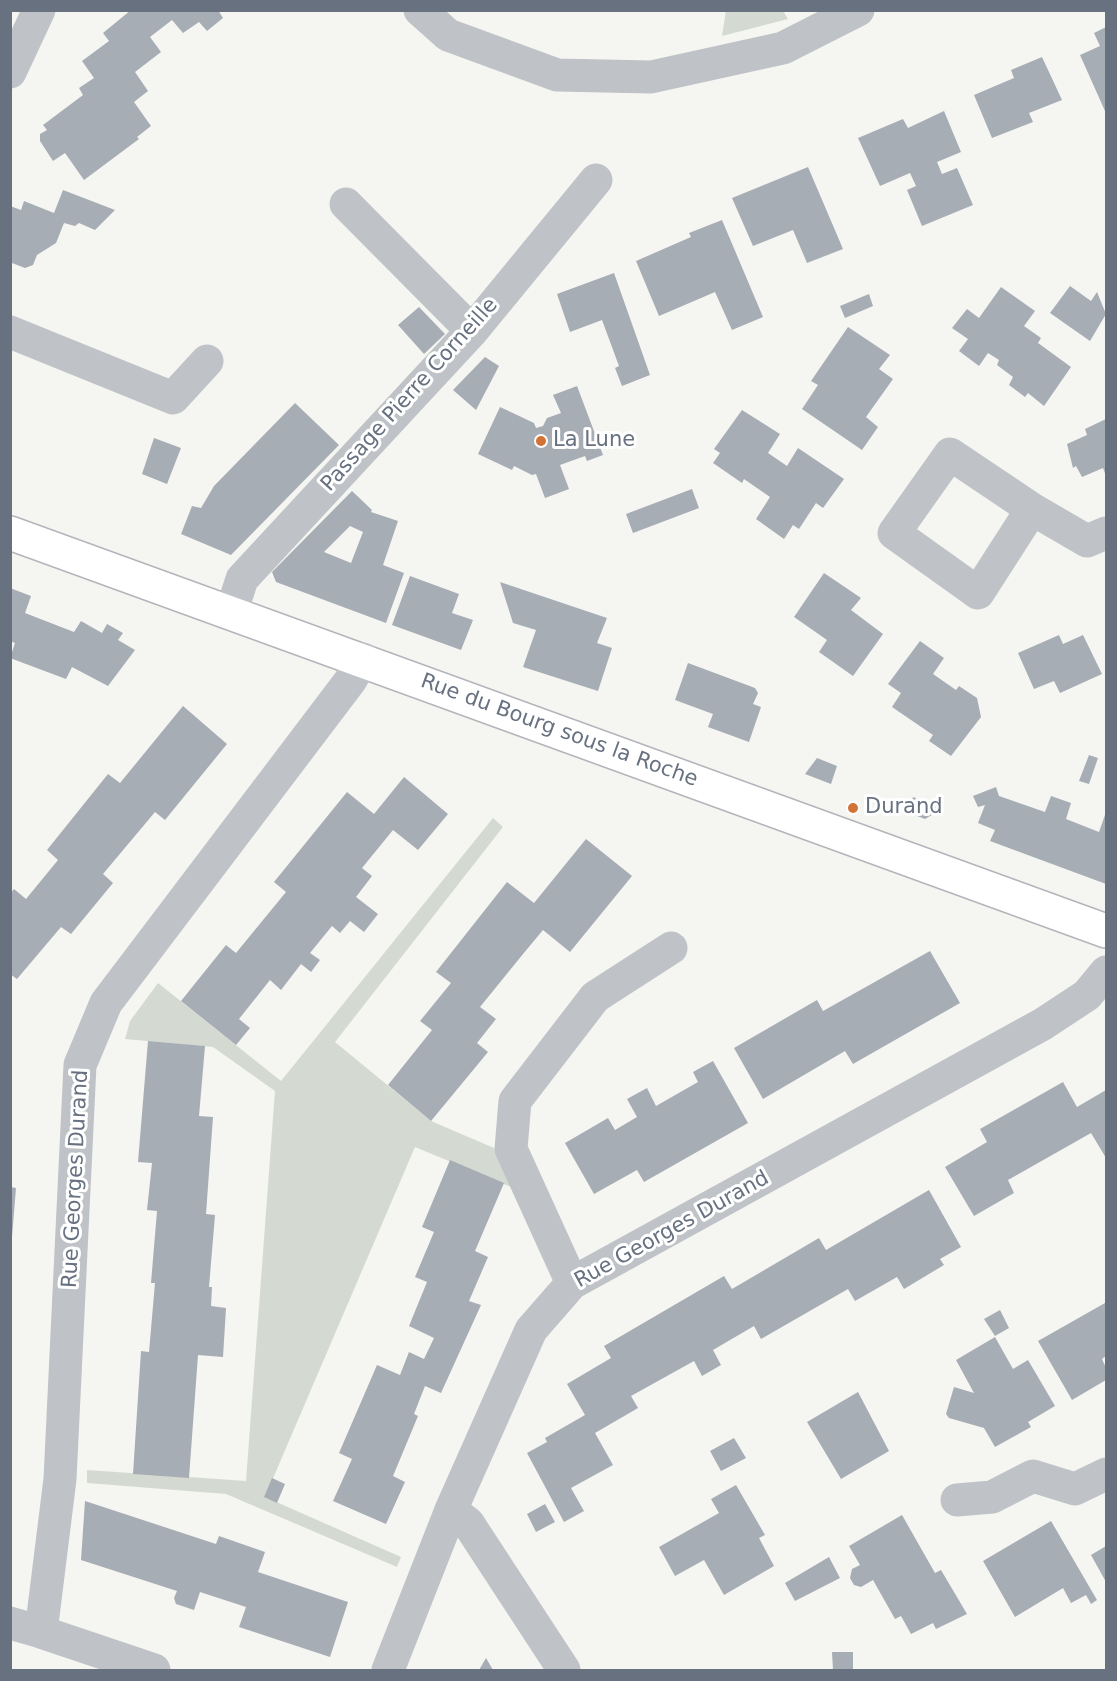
<!DOCTYPE html>
<html>
<head>
<meta charset="utf-8">
<style>
	body { margin:0 }
	#map { position:relative; width:1117px; height:1681px; overflow:hidden; background:#f5f5f2; font-family:"DejaVu Sans",sans-serif }
	canvas { display:block }
	.frame { position:absolute; inset:0; border:12px solid #677180; pointer-events:none }
</style>
</head>
<body>
<div id="map">
<canvas width="1117" height="1681"></canvas>
<div class="frame"></div>
</div>
<script>
const ctx = document.querySelector('canvas').getContext('2d');
ctx.lineJoin = 'round';
function paint(path, color) {
  ctx.fillStyle = color;
  ctx.fill(path, 'evenodd');
}
function strokePath(path, color, width, dash) {
  ctx.strokeStyle = color;
  ctx.lineWidth = width;
  ctx.lineCap = dash ? 'butt' : 'round';
  ctx.setLineDash(dash || []);
  ctx.stroke(path);
}
function label(font, color, halo, rows, align = 'center') {
  ctx.font = font + ' "DejaVu Sans",sans-serif';
  ctx.lineWidth = 6;
  ctx.setLineDash([]);
  ctx.textBaseline = 'middle';
  ctx.strokeStyle = halo;
  ctx.fillStyle = color;
  for (const [text, x, y, turn = 0] of rows) {
    ctx.save();
    ctx.translate(x, y);
    ctx.rotate((+turn || 0) * Math.PI / 180);
    ctx.textAlign = isNaN(turn) ? turn : align;
    if (halo) ctx.strokeText(text, 0, 0);
    ctx.fillText(text, 0, 0);
    ctx.restore();
  }
}
paint(new Path2D(`
	M726,11H783L788,19L722,36Z
	M493,818L503,827L335,1042L431,1121L494,1148L511,1187L415,1147L265,1497L401,1557L397,1567L226,1494L87,1483V1470L246,1481L275,1091L213,1047L125,1039L130,1021L158,983L281,1081Z`), '#d4dad2');
paint(new Path2D(`
	M131,10H218L223,18L207,31L199,22L183,33L172,20L150,37L161,52L135,72L148,91L134,102L151,126L137,137L139,139L84,180L65,153L53,161L40,141V134L47,130L43,125L83,95L79,88L94,78L82,61L109,41L103,33Z
	M1106,27V110L1105,111L1080,55L1100,46L1094,33Z
	M1042,57L1062,100L1029,113L1033,122L992,138L974,95L1014,78L1011,70Z
	M944,111L961,152L937,162L942,174L957,168L973,205L922,226L907,190L916,186L910,173L880,186L858,138L903,119L908,128Z
	M808,167L843,249L807,263L793,230L753,246L732,198Z
	M63,190L115,210L95,230L79,223L75,226L64,223L56,243L37,255L33,265L25,268L12,263L10,206L21,210L24,201L54,213Z
	M722,220L763,317L732,330L715,292L659,316L636,261L691,237L689,233Z
	M614,273L650,375L622,386L615,368L619,366L602,320L570,332L557,294Z
	M1070,286L1091,301L1097,292L1106,314L1090,341L1050,313Z
	M1001,287L1035,311L1024,326L1041,338L1038,343L1071,367L1044,406L1028,393L1025,397L1009,385L1013,377L997,365L999,360L988,353L979,366L959,351L968,339L952,328L967,309L979,318Z
	M869,294L873,306L845,318L840,306Z
	M419,307L445,334L424,354L398,325Z
	M848,327L890,355L879,369L893,379L866,417L878,427L862,450L802,409L818,385L811,381Z
	M485,357L499,366L476,410L453,390Z
	M577,386L603,455L587,461L585,456L560,465L569,489L545,498L536,474L532,475L514,466L512,470L478,454L500,407L534,423L536,428L543,426L547,418L561,413L553,395Z
	M295,403L339,445L231,555L181,534L192,506L201,508L214,486Z
	M742,410L780,434L768,453L787,466L798,448L844,479L823,508L816,503L799,529L793,525L784,539L756,519L770,497L744,479L742,483L713,463L720,453L714,449Z
	M1106,419V476L1103,468L1082,477L1076,466L1073,468L1067,444L1087,435L1085,429Z
	M154,438L181,448L167,484L142,474Z
	M692,489L699,508L633,533L626,514Z
	M352,491L372,510L371,512L398,521L383,565L404,573L386,623L276,582L272,572ZM350,526L363,532L351,563L324,552Z
	M824,573L861,598L851,610L883,634L853,676L819,652L827,640L794,617Z
	M410,576L459,594L452,613L473,620L461,650L392,625Z
	M500,582L607,618L597,643L612,648L598,691L523,667L536,630L513,623Z
	M10,588L31,596L25,613L74,632L81,621L102,633L107,624L123,633L118,640L135,650L108,686L72,667L66,679L10,658L15,643L10,641Z
	M1059,635L1063,644L1083,635L1102,674L1060,693L1054,681L1034,689L1018,653Z
	M920,641L944,658L933,674L956,690L959,686L977,698L981,717L951,756L929,741L933,735L892,707L901,693L888,684Z
	M688,663L755,688L758,693L753,704L761,707L749,742L708,727L713,714L675,700Z
	M183,706L227,744L165,820L155,812L103,874L113,883L71,934L61,927L17,979L10,974V894L14,889L26,899L58,860L47,850L108,774L120,783Z
	M1089,755L1098,758L1089,784L1079,781Z
	M817,758L837,766L831,784L805,774Z
	M404,777L448,814L418,850L393,830L362,868L372,876L356,897L378,914L364,932L350,921L340,933L332,926L310,953L320,960L311,972L301,964L281,990L270,980L239,1019L250,1028L236,1045L181,1001L226,945L236,953L286,892L274,882L347,792L374,814Z
	M996,787L999,796L1045,812L1051,796L1071,803L1066,819L1099,832L1106,812V884L990,841L995,830L978,823L985,805L978,807L973,796Z
	M913,797L942,809L925,819L907,812Z
	M586,839L632,876L570,952L543,930L523,954L480,1007L496,1019L477,1043L488,1052L431,1121L388,1085L432,1030L420,1021L451,983L436,972L507,882L534,903Z
	M930,951L960,1003L853,1064L845,1051L763,1099L734,1048L817,1000L823,1011Z
	M148,1041L205,1046L199,1116L213,1117L206,1214L215,1215L209,1287H212L211,1306L226,1308L223,1357L198,1355L189,1478L133,1474L141,1351L149,1352L155,1283H151L157,1211L147,1210L152,1163L138,1162Z
	M713,1061L748,1123L644,1182L637,1170L594,1194L565,1143L608,1118L615,1130L637,1117L627,1099L647,1088L656,1106L698,1082L693,1072Z
	M1063,1082L1077,1107L1106,1090V1158L1091,1133L1008,1180L1014,1193L974,1216L945,1167L987,1142L980,1129Z
	M450,1160L504,1183L475,1251L488,1257L469,1301L481,1305L441,1393L425,1386L414,1414L418,1416L393,1476L405,1482L386,1524L333,1501L352,1459L339,1453L377,1365L400,1375L409,1352L424,1359L434,1338L409,1326L427,1282L415,1277L434,1232L422,1227Z
	M10,1187L16,1188L12,1237H10Z
	M929,1190L961,1247L940,1259L944,1265L904,1289L897,1277L855,1301L848,1289L761,1339L754,1326L713,1350L721,1365L702,1376L694,1361L631,1396L638,1408L595,1433L613,1465L571,1488L584,1511L564,1522L527,1453L547,1442L545,1438L585,1415L567,1384L611,1358L604,1346L724,1276L732,1289L819,1238L826,1250Z
	M1105,1303L1106,1356L1102,1359L1106,1368V1380L1072,1400L1038,1341Z
	M1000,1310L1009,1328L995,1336L984,1319Z
	M995,1337L1013,1369L1028,1360L1055,1406L1028,1422L1031,1427L995,1447L984,1428L949,1418L946,1414L954,1387L974,1393L956,1360Z
	M858,1392L889,1451L841,1479L807,1422Z
	M734,1438L746,1458L721,1471L710,1451Z
	M272,1478L285,1484L277,1503L264,1497Z
	M736,1485L765,1535L759,1538L774,1566L724,1595L704,1560L675,1576L659,1547L719,1513L711,1499Z
	M85,1501L216,1544L219,1536L265,1552L258,1572L348,1602L330,1657L239,1627L246,1607L200,1592L194,1610L176,1604L174,1598L177,1591L81,1560Z
	M545,1504L555,1522L536,1532L527,1514Z
	M902,1515L935,1573L941,1570L967,1614L936,1629L933,1623L911,1634L901,1616L895,1619L873,1580L861,1587L854,1585L850,1578L852,1569L860,1565L849,1546Z
	M1051,1521L1097,1600L1091,1604L1086,1595L1071,1603L1063,1588L1015,1617L983,1561Z
	M1106,1546V1582L1091,1555Z
	M829,1557L840,1578L795,1601L785,1583Z
	M832,1652H853V1670H833Z
	M486,1658L493,1670H479Z`), '#a7adb4');
const major = new Path2D(`
	M10,533L1106,931`);
strokePath(major, '#b3b5ba', 36);
strokePath(new Path2D(`
	M420,10L448,35L557,75L651,77L783,48L858,10
	M10,72L39,10
	M346,204L472,331
	M10,332L173,398L207,361
	M1032,509L978,593L894,533L950,454L1032,509L1087,541L1106,533
	M231,613L242,579L472,331L596,180
	M572,1283L511,1149L515,1101L595,997L671,948
	M957,1500L992,1497L1033,1476L1075,1489L1106,1474
	M451,1510L468,1523L564,1670
	M10,1623L41,1632
	M154,1670L41,1632L60,1479L80,1065L106,1003L350,681L363,659
	M388,1670L451,1510L531,1330L572,1283L1043,1024L1087,995L1106,972`), '#bfc2c6', 33);
strokePath(major, '#fff', 33);
for (const [x, y, r, color] of [
	[541,441,6,"#d17336"],
	[853,808,6,"#d17336"]
]) {
  const dot = new Path2D();
  dot.arc(x, y, r, 0, 2 * Math.PI);
  ctx.fillStyle = color;
  ctx.fill(dot);
  strokePath(dot, '#fff', 2);
}
label('21px', '#677180', '#fff', [
	["Passage Pierre Corneille",410,395,-48],
	["Rue du Bourg sous la Roche",559,731,20],
	["Rue Georges Durand",76,1179,-87],
	["Rue Georges Durand",672,1230,-29]
]);
label('21px', '#677180', '#fff', [
	["La Lune",553,441],
	["Durand",865,808]
], 'left');
</script>
</body>
</html>
